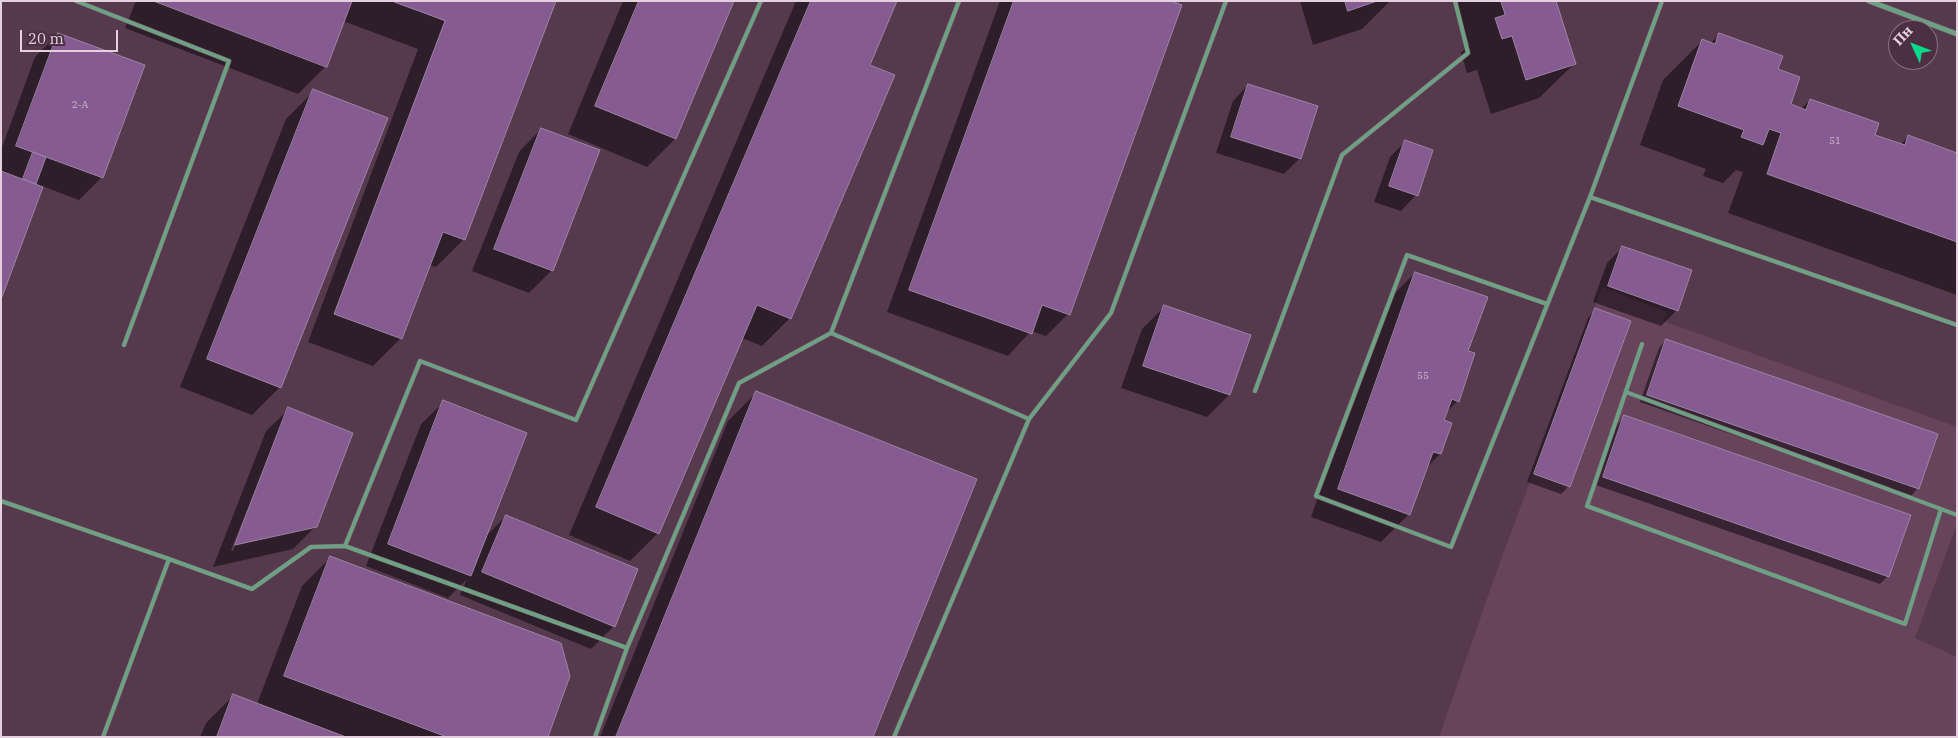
<!DOCTYPE html>
<html>
<head>
<meta charset="utf-8">
<style>
	body { margin:0 }
	#map { position:relative; width:1958px; height:738px; overflow:hidden; background:#57394e; font-family:"IBM Plex Serif",serif }
	canvas { display:block }
	.frame { position:absolute; inset:0; border:2px solid #e4d1dd; pointer-events:none }
	.north { position:absolute; left:1888px; top:20px; width:50px; height:50px; box-sizing:border-box; background:#4c2f43; border:1px solid #897081; border-radius:50%; rotate:313deg; font-size:14px; font-weight:700; line-height:20px; text-align:center; color:#e4d1dd }
	.north::after { content:''; display:block; margin:auto; width:18px; height:22px; background:#0bd98a; clip-path:polygon(50% 0,100% 100%,50% 72%,0 100%) }
	.scale { position:absolute; left:20px; top:30px; width:98px; height:22px; box-sizing:border-box; border:2px solid #e4d1dd; border-top:0; padding-left:6px; font-size:15px; line-height:18px; white-space:nowrap; color:#e4d1dd; -webkit-text-stroke:4px #4c2f43; paint-order:stroke }
</style>
</head>
<body>
<div id="map">
<canvas width="1958" height="738"></canvas>
<div class="frame"></div>
<div class="north">Пн</div>
<div class="scale">20 m</div>
</div>
<script>
const ctx = document.querySelector('canvas').getContext('2d');
ctx.lineJoin = 'round';
function paint(path, color) {
  ctx.fillStyle = color;
  ctx.fill(path, 'evenodd');
}
function strokePath(path, color, width, dash) {
  ctx.strokeStyle = color;
  ctx.lineWidth = width;
  ctx.lineCap = dash ? 'butt' : 'round';
  ctx.setLineDash(dash || []);
  ctx.stroke(path);
}
function label(font, color, halo, rows, align = 'center') {
  ctx.font = font + ' "IBM Plex Serif",serif';
  ctx.lineWidth = 4.5;
  ctx.setLineDash([]);
  ctx.textBaseline = 'middle';
  ctx.strokeStyle = halo;
  ctx.fillStyle = color;
  for (const [text, x, y, turn = 0] of rows) {
    ctx.save();
    ctx.translate(x, y);
    ctx.rotate((+turn || 0) * Math.PI / 180);
    ctx.textAlign = isNaN(turn) ? turn : align;
    if (halo) ctx.strokeText(text, 0, 0);
    ctx.fillText(text, 0, 0);
    ctx.restore();
  }
}
paint(new Path2D(`
	M1602,287L1667,312L1663,321L1957,427V524L1915,638L1957,657V737H1439L1495,576Z`), '#67435c');
paint(new Path2D(`
	M136,1H554L464,239L436,267L429,265L401,338L373,366L308,342L418,49L343,21L326,66L298,94L125,28Z
	M623,1H732L675,139L647,167L568,134Z
	M796,1H896L869,66L790,318L762,346L742,338L658,533L630,561L569,535Z
	M1000,1H1167L1068,314L1046,336L1031,331L1008,356L887,312Z
	M1300,1H1390L1362,29L1313,45Z
	M1459,1H1554L1574,64L1539,98L1491,114L1477,70L1467,73L1461,53L1469,45L1456,4Z
	M58,34L102,177L79,200L42,186L1,296V150L35,57Z
	M1720,34L1776,69L1789,105L1801,109L1810,100L1874,135L1900,145L1908,137L1957,154V295L1728,213L1743,172L1736,170L1723,183L1703,176L1706,169L1640,145L1663,80L1702,41L1710,44Z
	M1248,85L1300,158L1284,174L1216,153L1233,101Z
	M314,91L280,387L252,415L180,387L286,119Z
	M541,129L552,270L529,293L472,271L519,152Z
	M1406,141L1416,195L1401,211L1374,202L1390,157Z
	M1623,247L1677,310L1661,326L1593,302L1607,263Z
	M1415,273L1467,352L1458,401L1445,413L1443,421L1440,454L1426,468L1409,514L1381,542L1311,517L1387,301Z
	M1164,307L1249,336L1229,395L1207,417L1121,388L1142,329Z
	M1595,310L1569,486L1561,494L1527,482L1588,318Z
	M1666,340L1936,435L1917,489L1910,497L1640,402L1659,348Z
	M756,393L872,737H600L728,421Z
	M444,402L485,537L506,516L614,626L591,649L460,595L467,579L448,598L366,566L421,424Z
	M289,409L316,526L293,549L213,567L266,431ZM277,434H279L233,551L231,550Z
	M1625,417L1888,576L1880,584L1596,485L1617,425Z
	M330,558L546,737H200L206,723L234,695L257,704L302,586Z`), '#0007');
const building = new Path2D(`
	M154,1H352L327,67Z
	M392,1H556L465,240L443,232L402,339L334,314L445,21Z
	M639,1H734L676,139L595,106Z
	M811,1H897L870,65L895,75L791,319L757,305L659,534L596,507Z
	M1014,1H1171L1182,5L1070,315L1042,305L1032,334L909,290Z
	M1345,1H1377L1348,11Z
	M1501,1H1556L1576,64L1526,80L1512,36L1502,39L1495,18L1505,15Z
	M58,33L145,65L103,178L16,146Z
	M1719,33L1783,56L1778,69L1800,77L1791,104L1806,110L1810,99L1879,123L1875,135L1905,145L1908,135L1957,153V242L1767,174L1781,133L1769,129L1763,145L1741,137L1744,130L1678,106L1702,39L1715,44Z
	M1248,84L1318,106L1301,159L1231,137Z
	M313,89L388,118L281,388L207,359Z
	M541,128L600,150L553,271L494,249Z
	M1405,140L1433,150L1418,196L1389,186Z
	M33,152L46,157L36,184L23,179Z
	M1,171L43,187L2,297H1Z
	M1622,246L1692,270L1678,311L1608,286Z
	M1415,272L1488,297L1468,351L1475,353L1459,402L1452,399L1444,420L1452,423L1441,454L1433,452L1410,515L1338,489Z
	M1164,305L1251,335L1230,395L1143,366Z
	M1595,308L1631,321L1570,487L1534,474Z
	M1666,339L1938,434L1919,489L1647,395Z
	M756,391L977,479L873,737H616Z
	M443,400L527,433L471,576L388,544Z
	M288,407L353,433L317,527L235,545Z
	M1624,415L1911,515L1889,577L1603,477Z
	M506,515L638,569L615,627L482,572Z
	M330,556L561,643L570,676L548,737H447L284,676Z
	M233,694L346,737H217Z`);
paint(building, '#855b91');
strokePath(building, '#9c84a4', 1);
const lane = new Path2D(`
	M76,1L229,61L124,345
	M959,1L831,333L1029,419
	M1662,1L1590,197L1957,325
	M1547,304L1407,255L1316,496L1451,547L1590,197
	M1642,344L1587,506L1905,624L1941,509L1957,515
	M1255,391L1342,155L1468,53L1455,1
	M1626,392L1941,509
	M1,501L169,559L103,737
	M345,546L420,361L576,420L761,1
	M169,559L252,589L311,547L345,546L627,648L595,737
	M627,648L739,383L831,333
	M894,737L1029,419L1111,313L1226,1`);
const street = new Path2D(`
	M1869,1L1957,34`);
strokePath(lane, '#73576b', 5);
strokePath(street, '#73576b', 6);
strokePath(lane, '#6ea183', 4);
strokePath(street, '#6ea183', 5);
label('10px', '#ccb4ca', null, [
	["2-А",80,105],
	["51",1835,141],
	["55",1423,376]
]);
</script>
</body>
</html>
